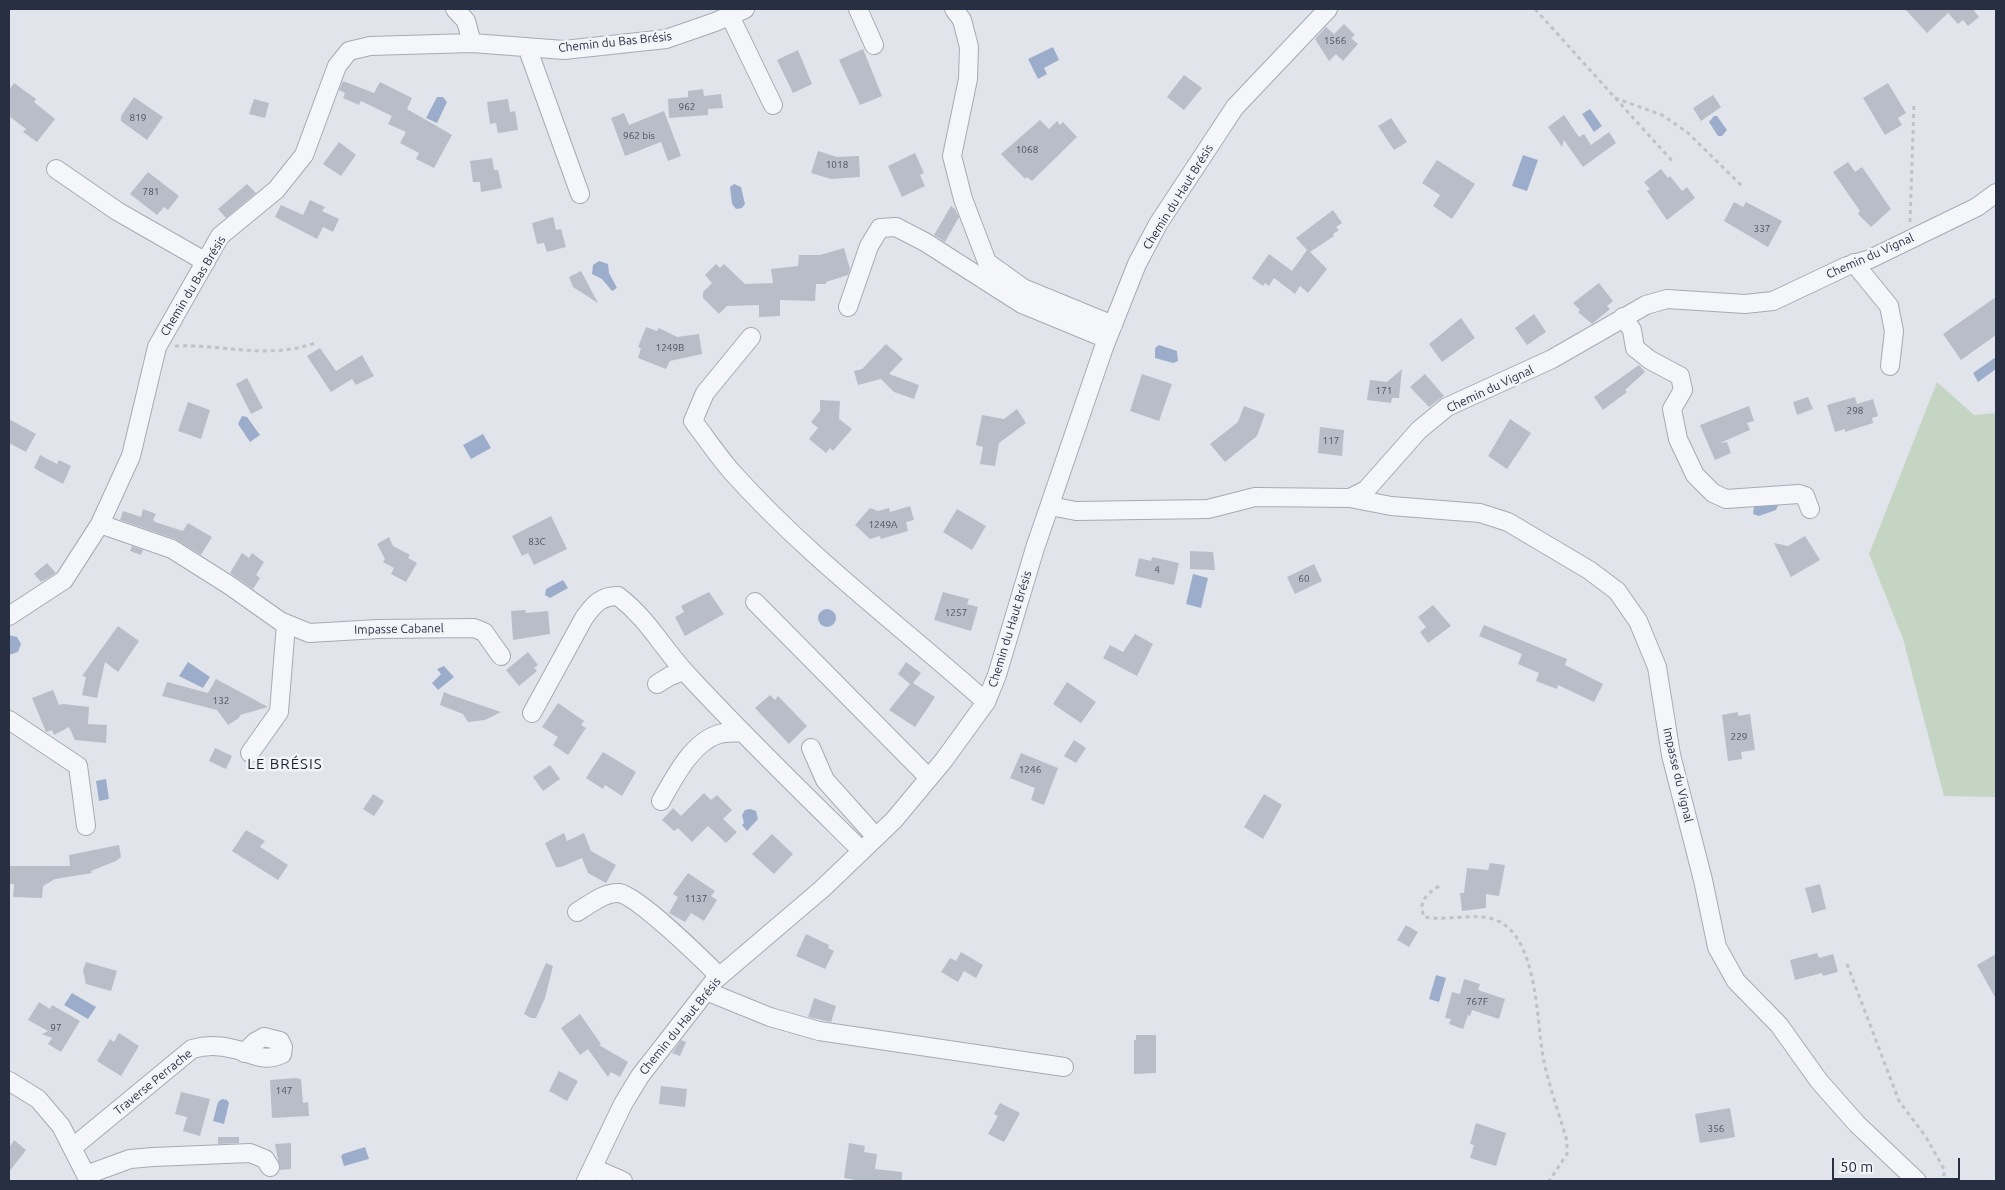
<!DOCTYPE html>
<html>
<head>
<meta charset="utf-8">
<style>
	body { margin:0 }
	#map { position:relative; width:2005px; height:1190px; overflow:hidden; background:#e2e4eb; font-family:Ubuntu,sans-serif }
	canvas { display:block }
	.frame { position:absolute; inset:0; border:10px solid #292f43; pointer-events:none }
	.scale { position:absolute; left:1832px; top:1158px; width:128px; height:22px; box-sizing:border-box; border:2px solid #292f43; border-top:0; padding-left:6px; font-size:15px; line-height:18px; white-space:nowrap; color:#292f43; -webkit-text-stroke:4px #f2f4f8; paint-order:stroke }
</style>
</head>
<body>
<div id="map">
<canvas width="2005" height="1190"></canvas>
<div class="frame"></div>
<div class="scale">50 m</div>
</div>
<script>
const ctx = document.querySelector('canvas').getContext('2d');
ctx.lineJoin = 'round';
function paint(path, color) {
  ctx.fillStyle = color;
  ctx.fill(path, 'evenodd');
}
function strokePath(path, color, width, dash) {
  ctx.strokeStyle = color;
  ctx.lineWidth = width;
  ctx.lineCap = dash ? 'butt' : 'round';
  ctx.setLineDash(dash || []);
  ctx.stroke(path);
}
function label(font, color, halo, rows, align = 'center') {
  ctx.font = font + ' Ubuntu,sans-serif';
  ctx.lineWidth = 5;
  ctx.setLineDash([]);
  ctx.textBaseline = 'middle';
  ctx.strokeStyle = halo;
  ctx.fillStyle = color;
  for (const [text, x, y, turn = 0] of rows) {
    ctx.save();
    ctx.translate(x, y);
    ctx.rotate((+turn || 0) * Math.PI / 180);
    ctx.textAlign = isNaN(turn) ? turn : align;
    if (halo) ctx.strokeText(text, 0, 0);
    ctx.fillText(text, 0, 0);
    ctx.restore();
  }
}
paint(new Path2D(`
	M1937,382L1974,415L1996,413V797L1944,796L1903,639L1869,554Z`), '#c5d5c3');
paint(new Path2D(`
	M1053,47L1059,60L1044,68L1047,74L1038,79L1028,59Z
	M437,97H443L447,102L437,123L426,118Z
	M1590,109L1602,126L1594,132L1582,114Z
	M1714,116H1717L1727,130L1722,136H1718L1709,122Z
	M1523,155L1538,160L1527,191L1512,186Z
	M734,184L741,187L745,204L742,208L736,209L732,204L730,187Z
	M599,261L608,264L609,273L617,288L612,291L602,279L592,274L593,265Z
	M1159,345L1177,351L1178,361L1173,363L1155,358V348Z
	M1996,357V369L1978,382L1973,373Z
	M242,416L247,417L260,435L250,442L238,424Z
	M483,434L491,448L471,459L463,445Z
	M1767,503H1775L1778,506L1776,510L1759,516L1753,514L1754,507Z
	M1193,574L1208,578L1201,608L1186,604Z
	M563,580L568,588L550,598L545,595L546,589Z
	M818 618a9 9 0 1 1 18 0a9 9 0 1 1-18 0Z
	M9,635L17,637L21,644L18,652L9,655Z
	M188,662L210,677L203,688L179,676Z
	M444,666L454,677L438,690L432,683L441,674L437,669Z
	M106,779L109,799L99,801L96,781Z
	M750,809L756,811L758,819L747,831L742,825L744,823L742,815L745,810Z
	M1436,975L1446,978L1439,1002L1429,999Z
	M72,993L96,1007L88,1019L64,1005Z
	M222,1099L227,1100L229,1103L224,1124L213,1121L218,1102Z
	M365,1147L369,1159L344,1166L341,1156L343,1154Z`), '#9cadcb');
paint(new Path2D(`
	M1905,9H1977L1974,11L1979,17L1968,26L1963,20L1958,24L1948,13L1927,33Z
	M1344,24L1355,35L1351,38L1358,44L1343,61L1336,54L1329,61L1315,39L1326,27L1334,34Z
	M863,49L882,96L860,105L839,60Z
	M798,50L812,84L793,93L777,60Z
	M1184,75L1202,88L1184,110L1167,97Z
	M343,81L374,93L380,82L412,98L407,109L452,135L434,168L416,159L419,153L400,143L406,132L388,124L392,116L361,101L359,105L343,98L345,93L339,90Z
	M14,83L36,99L34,102L55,119L37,142L23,132L26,129L9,116V90Z
	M1888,83L1906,113L1898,118L1902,125L1885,135L1863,98Z
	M703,89L704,96L721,94L723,108L708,109V115L669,118L668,99L688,97V91Z
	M1713,95L1721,107L1701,121L1693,108Z
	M134,97L163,117L147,140L121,121V116Z
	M254,99L269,103L265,118L249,114Z
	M508,99L510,112L515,111L518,130L498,133L496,123L490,124L487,102Z
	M664,111L681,156L668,161L661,142L625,156L611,118L624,113L629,125Z
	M1564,115L1579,137L1584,134L1591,145L1609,132L1616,143L1583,167L1564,140L1562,147L1548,127Z
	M1391,118L1407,142L1394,150L1378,126Z
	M1040,120L1049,129L1057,121L1060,125L1063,122L1077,137L1032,181L1027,177L1025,179L1001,154Z
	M339,142L356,155L341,176L323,164Z
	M818,151L837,157L859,156L860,177L831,179L811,173Z
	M915,153L924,173L920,175L925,186L902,197L888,166Z
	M492,158L494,170H498L502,188L481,192L480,182H473L470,161Z
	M1437,160L1475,184L1452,219L1433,206L1440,195L1422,183Z
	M1848,162L1855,172L1862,167L1891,209L1871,227L1858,214L1860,211L1833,172Z
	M1661,169L1668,178L1670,176L1682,191L1687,187L1695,198L1667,220L1647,191L1650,189L1644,182Z
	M148,172L179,196L168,210L164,207L157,215L130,194Z
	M247,184L256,193L226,218L218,209Z
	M310,200L325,207L322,211L339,219L333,232L323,227L317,239L275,217L281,205L303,215Z
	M1734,202L1743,207L1746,202L1782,221L1768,247L1724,221Z
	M951,206L955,209L959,217L945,242L934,235Z
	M1333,210L1342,223L1336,227L1339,230L1333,234L1334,236L1310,252L1327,269L1308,293L1300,286L1295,294L1274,278L1269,286L1265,283L1263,286L1252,278L1269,254L1292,271L1307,250L1296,238Z
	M553,217L556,230L561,229L566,247L547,252L544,243L537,244L532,223Z
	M844,248L850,269L848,275L826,282V284H816L815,301L780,300V316L759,317V305L727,306L719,314L703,298V292L712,283L705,275L716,264L720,268L724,264L745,284L773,283L771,269L798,266L799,255H820Z
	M581,271L598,303L573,287L569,277Z
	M1599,283L1613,301L1607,306L1610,309L1592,324L1578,312L1580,310L1573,303Z
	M1996,297V335L1961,360L1943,334Z
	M1534,314L1546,332L1527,345L1515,328Z
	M1461,318L1475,338L1442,362L1429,344Z
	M646,327L657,331L659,328L677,337L699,334L702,354L670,361L666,369L638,358L641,348L638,347Z
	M886,344L903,359L889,374L919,385L914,399L894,392L881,379L858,385L854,371L862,369Z
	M320,348L336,371L362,355L374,376L356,385L352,379L331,392L307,356Z
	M1639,365L1645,372L1625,390L1627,392L1603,410L1594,397Z
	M1402,369L1399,398H1392L1391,403L1367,400L1370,380L1387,382Z
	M1142,374L1172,384L1159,421L1130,411Z
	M1425,374L1444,396L1429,407L1410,387Z
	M247,378L263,408L251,414L236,384Z
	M1808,397L1813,409L1797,415L1793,402Z
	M1855,397L1857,404L1873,399L1878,416L1872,418L1873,423L1845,432V429L1835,432L1827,405Z
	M820,400L840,401L839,419L852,429L833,451L830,448L826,453L809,439L818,428L811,422L820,411Z
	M188,402L210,410L201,439L178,431Z
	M1244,406L1265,414L1257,436L1225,462L1210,444L1238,422Z
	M1749,406L1754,421L1747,423L1750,430L1720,443L1727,442L1731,453L1715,460L1700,425Z
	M1017,409L1026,423L999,443L995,466L980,464L983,447L976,445L982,415L1004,419Z
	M9,419L36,434L26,452L9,443Z
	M1510,419L1531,433L1507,469L1488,456Z
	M1320,427L1344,430L1342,456L1318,453Z
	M40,455L57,464L59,460L71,466L63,484L34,468Z
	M910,506L914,520L906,522L908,531L881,539L880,536L870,539L855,525L870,508L878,511L889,508L890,512Z
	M143,509L156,514L153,520L155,522L183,531L188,523L212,537L201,555L175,539L120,520L123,511L141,517Z
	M957,509L986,526L972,550L943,532Z
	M551,516L567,549L534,565L528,553L522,556L512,536Z
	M1805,536L1820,560L1791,577L1774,543L1788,546Z
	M389,537L393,546L410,555L408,558L417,563L406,582L391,574L394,568L383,562L385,559L377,544Z
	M132,546L143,550L141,555L130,551Z
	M1190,551L1213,552L1215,570L1190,569Z
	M242,553L249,558L252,553L264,562L256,575L260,578L253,589L230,573Z
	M1152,557L1179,563L1174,585L1135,576L1139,558L1151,561Z
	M47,563L56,573L41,582L34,574Z
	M1314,564L1322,581L1295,594L1287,577Z
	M709,592L724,614L685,636L675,617L684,612L681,606Z
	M943,592L969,599L967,604L978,607L971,631L934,620Z
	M1433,605L1451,626L1428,643L1420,632L1426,627L1418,617Z
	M525,610L526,613L548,611L550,634L513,640L511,611Z
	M1484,625L1567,659L1565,665L1603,684L1594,702L1558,685L1557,689L1536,681L1539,673L1518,664L1522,654L1479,636Z
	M118,626L139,641L118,672L105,662L97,698L82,695L86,677L82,676Z
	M1135,634L1153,644L1137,676L1103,658L1110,645L1123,652Z
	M528,652L538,665L534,668L537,671L519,686L506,670Z
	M906,662L921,673L913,683L935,697L915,727L889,710L910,684L898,674Z
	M216,679L268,707L240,715L239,718L228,725L217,710L162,696L167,682L208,693Z
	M1067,682L1096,702L1081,723L1053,704Z
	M53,690L59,705L63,704L89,707L88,724L107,725L106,743L75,740L69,727L54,735L52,730L46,732L32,698Z
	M444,692L451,695L501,712L485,720L468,722L463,714L440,705Z
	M770,695L775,700L778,696L807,726L789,744L755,708Z
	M558,703L584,721L581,725L586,728L568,755L553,745L558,737L542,727Z
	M1738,712V716L1750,714L1755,750L1741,752L1742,759L1728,761L1722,715Z
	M1074,740L1086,748L1076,763L1064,756Z
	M215,748L232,756L226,769L209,761Z
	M603,752L636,772L622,796L605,785L603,789L586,778Z
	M1021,753L1058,768L1044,805L1031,800L1035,788L1010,778Z
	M550,765L560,779L543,791L533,777Z
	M704,793L711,800L717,795L732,810L723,819L737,832L726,843L708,826L692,842L678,828L674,831L662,820L673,808L681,816Z
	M373,794L384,801L374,816L363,809Z
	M1264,794L1282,805L1263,839L1244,827Z
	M246,830L265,841L260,847L288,865L278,880L232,851Z
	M564,833L567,841L584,833L591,851L616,865L606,883L588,873L582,858L561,867H556L545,843Z
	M772,834L793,854L774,874L752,854Z
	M119,845L121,857L116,861L91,871L92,873L55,879L43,886L42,898L13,897L14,884H10V866H70L69,855Z
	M1490,863L1505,865L1499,896L1486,894V908L1462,911L1460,893H1464L1467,868L1488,870Z
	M688,873L715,891L711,896L717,900L704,921L691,913L685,922L669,913L678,897L673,894Z
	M1820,884L1826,909L1812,913L1805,888Z
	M1406,925L1418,932L1409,947L1397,940Z
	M806,934L829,945L828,948L834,951L825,969L796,956Z
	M961,952L983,965L976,978L964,971L958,982L941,972L950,958L956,961Z
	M1817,953L1819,958L1833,954L1838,972L1823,976L1822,973L1795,980L1790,960Z
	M1996,954V999L1977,965Z
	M86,962L117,971L111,991L86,984L83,970Z
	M546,963L553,966L545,998L536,1018H531L524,1014Z
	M1464,979L1480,984L1478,990L1505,999L1499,1019L1472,1010L1470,1016L1468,1015L1463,1029L1449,1024L1451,1019L1445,1018L1452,992L1460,994Z
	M814,998L836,1006L831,1022L808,1017Z
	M39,1002L50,1009L52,1005L80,1021L61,1052L48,1044L52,1038L42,1034L48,1031L28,1020Z
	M580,1014L601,1044L599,1045L628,1062L620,1077L611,1072L608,1077L588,1049L580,1055L561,1028Z
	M119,1033L139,1046L121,1076L97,1061L110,1039L114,1042Z
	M1136,1035H1156V1073L1134,1074V1040H1136Z
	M681,1040L686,1042L680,1056L672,1053Z
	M559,1071L578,1081L567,1101L549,1091Z
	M296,1078L301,1079L303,1103L308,1102L309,1116L272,1118L270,1080Z
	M661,1086L687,1089L685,1107L659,1104Z
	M181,1092L210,1099L200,1136L183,1131L187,1117L175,1114Z
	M1000,1103L1020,1113L1004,1142L988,1134L998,1116L994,1114Z
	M1730,1108L1735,1137L1700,1143L1695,1114Z
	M1476,1123L1506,1133L1496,1166L1470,1158L1474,1145L1470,1144Z
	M218,1137H239V1143L218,1144Z
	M14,1140L26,1150L9,1172V1148Z
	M291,1143V1169L280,1170L275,1144Z
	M849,1143L865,1146L864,1152L877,1154L875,1169L902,1172V1181H862L844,1178Z`), '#b9bdc8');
const minor = new Path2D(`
	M455,9L466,21L472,43
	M858,9L874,45
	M954,9L962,20L969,47L968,79L952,156L963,199L987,262L1023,288L1113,325
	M730,16L773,105
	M527,47L580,194
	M56,169L117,211L206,262
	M1854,263L1889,306L1894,331L1890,366
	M848,307L869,246L880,228L896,227L925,242L1022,304L1107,339
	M1623,317L1632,330L1635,348L1650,360L1680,376L1683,390L1672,409L1678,439L1695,475L1713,493L1726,499L1799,494L1805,496L1810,509
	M751,337L705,393L693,421C706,438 718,456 732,472C809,558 901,626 986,702
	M1350,498L1391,506L1480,513L1508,522L1589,570L1617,591L1638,621L1657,667L1671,755L1703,880L1717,947L1736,981L1779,1025L1819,1081L1857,1124L1917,1181
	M1050,506L1076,511L1208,509L1255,497L1350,498L1366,490L1419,430L1447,407L1552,359L1646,305L1667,299L1745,304L1773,301L1847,266L1870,259L1977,207L1996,193
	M100,524L172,549L229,585L280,621L309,633L378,629L474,628L484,632L501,656
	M755,602L929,778
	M9,616L64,580L100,524L131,456L157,347L220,236L276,190L304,155L337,66L349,51L370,46L472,43L564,50L666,39L715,22L745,9
	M657,684L670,676L684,671
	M532,713L584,618C594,604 601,596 618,596C649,620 661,646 686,673C742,734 802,792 862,851
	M9,720L78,766L86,826
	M811,748L825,780L876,837
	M250,753L279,712L286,624
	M661,801C674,778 692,742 719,734C726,732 735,733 742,732
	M577,912C589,905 604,892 619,893C638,896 703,960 719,976
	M706,991L770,1017L819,1031L1064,1067
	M9,1081L38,1099L61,1126L89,1181
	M72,1148L192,1049C206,1045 219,1045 234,1049C252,1053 263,1063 282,1054L283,1047L280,1041L264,1037L255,1042L244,1053
	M593,1168L623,1181
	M86,1175L130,1159L153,1157L250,1153L265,1159L270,1167
	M586,1181L623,1104L640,1076L714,981L822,889L894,820L944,760L986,702L997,675L1035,548L1104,347L1137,264L1158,224L1235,107L1328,9`);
strokePath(minor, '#a7aab5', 20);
strokePath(new Path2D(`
	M1535,9L1673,162
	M1615,98L1662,115L1687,132L1742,186
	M1910,222L1914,103
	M175,346C225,344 266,360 315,343
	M1439,886C1426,895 1418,901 1424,917C1444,921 1476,913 1493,919C1538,933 1536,1018 1543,1056C1548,1084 1559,1113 1567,1141V1154L1549,1181
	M1847,964L1899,1101L1926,1137L1945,1171L1942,1181`), '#c0c2ca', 3, [4, 4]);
strokePath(minor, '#f5f6f9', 18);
label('10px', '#4d5264', null, [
	["1566",1335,41],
	["962",687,107],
	["819",138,118],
	["962 bis",639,136],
	["1068",1027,150],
	["1018",837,165],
	["781",151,192],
	["337",1762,229],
	["1249B",670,348],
	["171",1384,391],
	["298",1855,411],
	["117",1331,441],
	["1249A",883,525],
	["83C",537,542],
	["4",1157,570],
	["60",1304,579],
	["1257",956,613],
	["132",221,701],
	["229",1739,737],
	["1246",1030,770],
	["1137",696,899],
	["767F",1477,1002],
	["97",56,1028],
	["147",284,1091],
	["356",1716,1129]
]);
label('12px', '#292f43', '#f2f4f8', [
	["Chemin du Bas Brésis",615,42,-6],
	["Chemin du Haut Brésis",1178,197,-58],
	["Chemin du Vignal",1870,256,-24],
	["Chemin du Bas Brésis",193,286,-59],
	["Chemin du Vignal",1490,389,-25],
	["Impasse Cabanel",399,629,-1],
	["Chemin du Haut Brésis",1010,629,-73],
	["Impasse du Vignal",1678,775,77],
	["Chemin du Haut Brésis",680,1026,-51],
	["Traverse Perrache",153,1082,-39]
]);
ctx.letterSpacing = '1px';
label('15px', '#1c2134', '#f2f4f8', [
	["LE BRÉSIS",285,764]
]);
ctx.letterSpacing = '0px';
</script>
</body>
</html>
